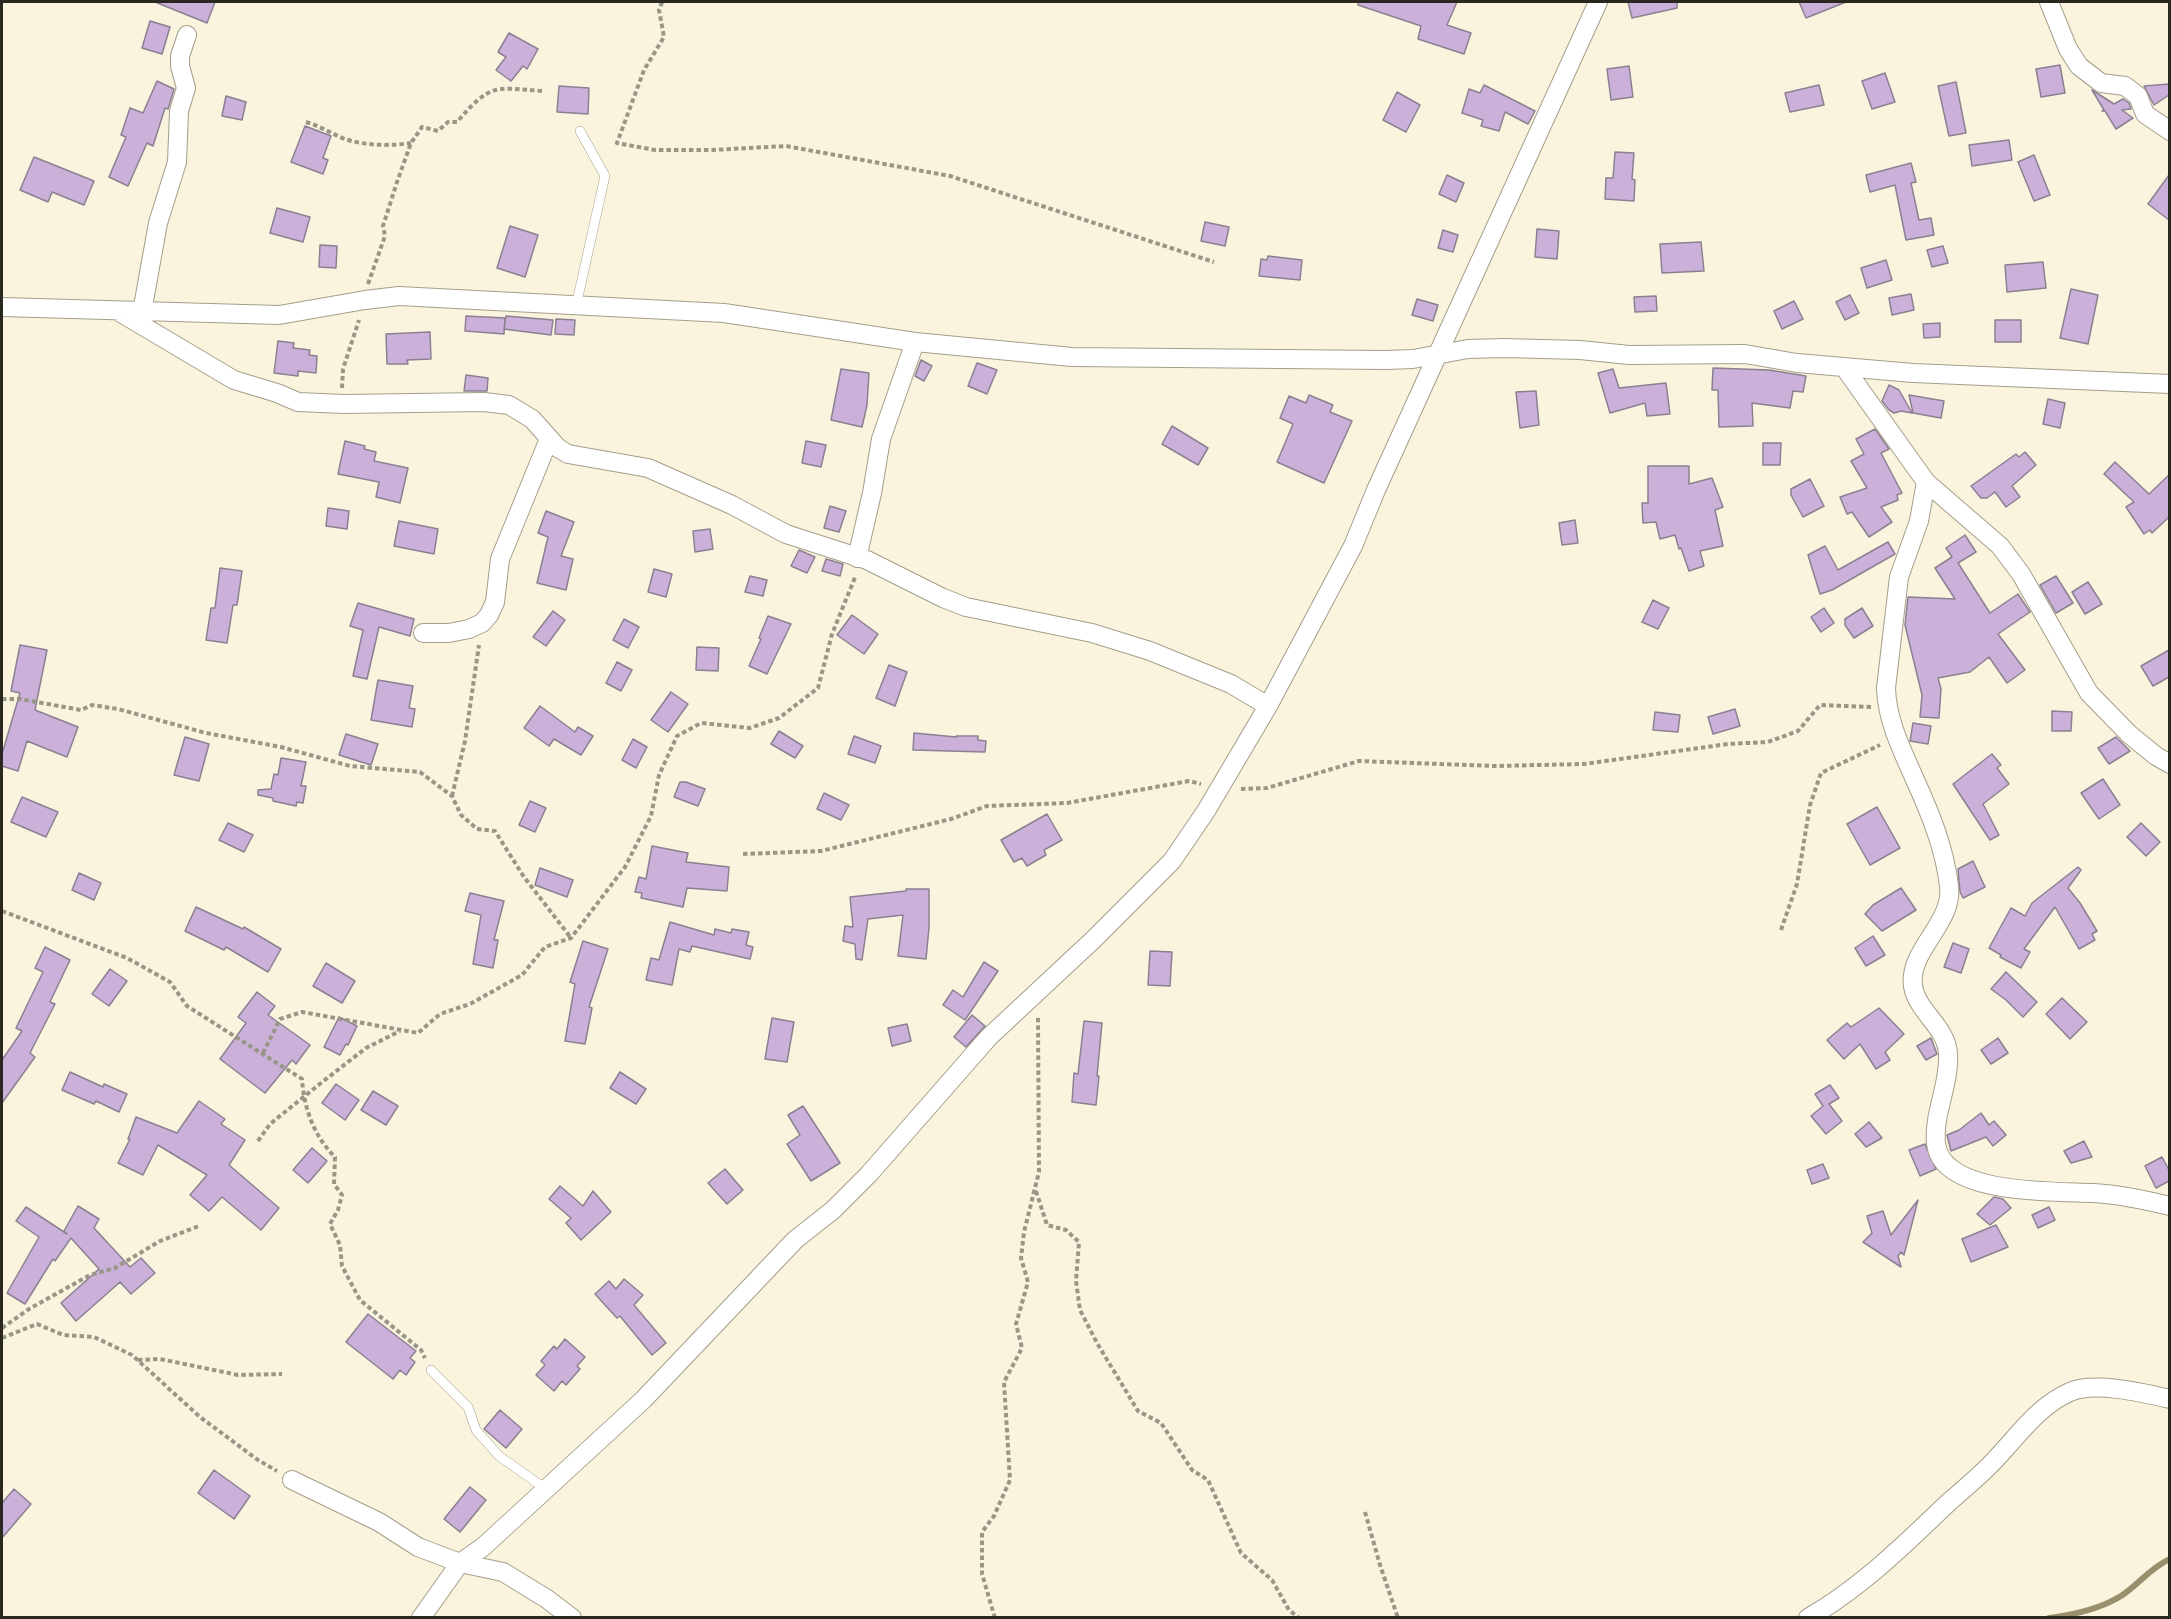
<!DOCTYPE html>
<html>
<head>
<meta charset="utf-8">
<style>
	body { margin:0 }
	#map { position:relative; width:2171px; height:1619px; overflow:hidden; background:#faf4df; font-family:Figtree,sans-serif }
	canvas { display:block }
	.frame { position:absolute; inset:0; border:3px solid #2a2720; pointer-events:none }
</style>
</head>
<body>
<div id="map">
<canvas width="2171" height="1619"></canvas>
<div class="frame"></div>
</div>
<script>
const ctx = document.querySelector('canvas').getContext('2d');
ctx.lineJoin = 'round';
function strokePath(path, color, width, dash) {
  ctx.strokeStyle = color;
  ctx.lineWidth = width;
  ctx.lineCap = dash ? 'butt' : 'round';
  ctx.setLineDash(dash || []);
  ctx.stroke(path);
}
function paint(path, color) {
  ctx.fillStyle = color;
  ctx.fill(path, 'evenodd');
}
strokePath(new Path2D(`
	M2049,1618C2072,1615 2100,1609 2121,1596C2138,1585 2150,1568 2170,1559`), '#998f6c', 6);
const building = new Path2D(`
	M155,2H215L207,23Z
	M1358,2H1457L1447,25L1471,33L1464,54L1418,39L1421,26L1358,5Z
	M1628,2H1677V8L1632,18Z
	M1799,2H1846L1806,18Z
	M150,21L170,27L162,54L142,48Z
	M509,33L538,49L527,69L523,66L511,81L496,70L506,57L498,52Z
	M2060,65L2065,93L2041,97L2036,69Z
	M1629,66L1633,97L1611,100L1607,69Z
	M1885,73L1895,102L1872,109L1862,81Z
	M157,81L174,89L168,109L165,108L153,146L147,143L128,186L109,177L126,137L121,135L130,108L143,113Z
	M1956,82L1966,133L1949,136L1938,86Z
	M2169,84V95L2154,105L2144,86Z
	M1484,85L1535,111L1528,124L1505,112L1499,131L1481,126L1483,120L1462,113L1469,89L1480,93Z
	M1819,85L1824,105L1790,112L1785,93Z
	M559,86L589,88L588,114L557,112Z
	M2092,90L2114,104L2123,99L2129,103L2131,109L2122,110L2133,118L2116,129L2105,111H2102L2104,110Z
	M1397,92L1420,105L1406,132L1383,120Z
	M226,96L246,102L242,120L222,116Z
	M305,126L331,136L323,158L328,160L323,174L291,162Z
	M2009,140L2012,160L1972,166L1969,145Z
	M1615,152L1634,153L1632,179L1635,180L1634,201L1605,199L1606,178H1613Z
	M2034,155L2050,195L2034,201L2018,162Z
	M34,157L94,181L84,205L52,192L48,202L20,190Z
	M1911,163L1916,182L1911,183L1919,220L1931,218L1934,235L1906,240L1895,185L1870,192L1866,175Z
	M1447,175L1464,183L1456,202L1439,194Z
	M2169,175V220L2148,204Z
	M277,208L310,217L303,242L270,233Z
	M1205,222L1229,227L1225,246L1201,241Z
	M510,226L538,235L525,277L497,268Z
	M1537,229L1559,231L1557,259L1535,257Z
	M1443,230L1458,235L1453,252L1438,248Z
	M1701,242L1704,271L1662,273L1660,244Z
	M320,245L337,246L336,268L319,267Z
	M1943,246L1948,263L1932,267L1927,250Z
	M1268,256L1302,260L1300,280L1259,276L1261,259L1267,260Z
	M1886,260L1892,280L1867,288L1861,268Z
	M2043,262L2046,288L2007,292L2005,265Z
	M2071,289L2098,295L2088,344L2060,338Z
	M1911,294L1914,310L1892,315L1889,298Z
	M1850,295L1859,313L1845,320L1836,302Z
	M1656,296L1657,311L1635,312L1634,297Z
	M1417,299L1438,305L1433,321L1412,315Z
	M1794,301L1803,319L1782,329L1774,311Z
	M466,316L505,318L504,334L465,331Z
	M506,316L553,320L551,335L504,329Z
	M556,319L575,320L574,335L555,334Z
	M1995,320H2021V342H1995Z
	M1940,323V337L1924,338L1923,324Z
	M430,332L431,359L407,360L408,364H387L386,334Z
	M278,341L294,343L293,348L310,350L309,355L317,356L316,373L298,371V376L274,373Z
	M921,360L932,366L924,381L915,376Z
	M977,363L997,370L987,394L968,386Z
	M1713,368L1769,370L1806,376L1803,392L1793,391L1790,408L1752,403L1753,426L1719,427L1718,390H1712Z
	M841,369L869,373L867,405L862,427L831,420Z
	M1613,369L1619,388L1666,383L1670,414L1647,416L1645,403L1610,413L1598,373Z
	M466,375L488,378L487,391H464Z
	M1889,385L1899,390L1912,413L1901,411L1894,413L1889,410L1882,401Z
	M1536,391L1539,425L1520,428L1516,392Z
	M1309,395L1333,405L1330,412L1352,421L1324,483L1277,462L1293,424L1280,418L1289,396L1306,403Z
	M1909,395L1944,401L1941,418L1913,413Z
	M2048,399L2065,403L2060,428L2043,424Z
	M1172,426L1208,448L1198,465L1162,444Z
	M1875,429L1889,449L1881,453L1902,493L1897,495L1898,500L1881,507L1892,522L1869,537L1852,512L1847,514L1840,497L1867,488L1851,461L1864,454L1856,439Z
	M345,441L365,446L364,449L376,452L374,461L408,468L400,503L376,497L379,482L338,474Z
	M806,441L826,445L821,467L802,463Z
	M1763,443H1781L1780,465H1763Z
	M2025,452L2036,465L2012,486L2020,497L2006,507L1995,492L1987,498H1981L1971,486L2016,454L2019,457Z
	M2115,462L2149,494L2169,475V517L2152,533L2150,530L2144,534L2126,507L2134,502L2104,474Z
	M1648,466H1689V484L1712,478L1723,507L1715,510L1723,546L1700,551L1704,566L1689,571L1681,548L1679,549L1675,535L1660,539L1656,522L1643,523L1642,503H1648Z
	M1810,479L1824,506L1803,517L1791,495V489Z
	M830,506L846,511L839,532L824,528Z
	M328,508L349,511L347,529L326,526Z
	M546,511L574,522L561,556L573,559L566,590L537,583L548,537L538,533Z
	M1575,520L1578,543L1562,545L1559,523Z
	M399,521L438,529L434,554L394,546Z
	M710,529L713,549L695,552L693,531Z
	M1965,535L1976,552L1958,563L1990,613L2018,594L2030,612L1998,634L2025,670L2007,683L1989,657L1970,672L1938,678L1941,689L1939,718L1920,717L1922,695L1905,625L1908,597L1955,599L1935,568L1952,557L1946,548Z
	M1888,542L1895,554L1832,590L1820,594L1808,555L1825,546L1838,570Z
	M799,550L815,557L807,573L791,566Z
	M826,559L843,564L840,576L822,571Z
	M220,568L242,571L237,605H233L227,643L206,640L211,608H215Z
	M654,569L672,574L666,597L648,592Z
	M750,576L767,580L763,596L745,592Z
	M2056,576L2073,603L2056,613L2040,585Z
	M2088,582L2102,604L2085,614L2072,592Z
	M1653,600L1669,608L1658,629L1642,622Z
	M358,603L414,619L410,636L379,627L367,679L353,676L363,630L350,626Z
	M1824,608L1834,623L1821,632L1811,617Z
	M1862,608L1873,626L1854,638L1845,625V619Z
	M553,611L565,620L546,646L533,637Z
	M852,615L878,634L864,654L837,635Z
	M768,616L791,624L767,674L749,666L761,639L759,638Z
	M624,619L639,627L628,648L613,640Z
	M20,645L47,650L35,710L78,727L67,757L27,741L18,771L2,766V754L20,693L11,691Z
	M697,647L719,648L718,671L696,670Z
	M2169,650V677L2153,686L2141,666Z
	M617,662L632,670L621,691L606,683Z
	M889,665L907,672L895,706L876,698Z
	M378,680L413,686L409,708L415,709L412,727L371,720Z
	M671,692L688,704L668,732L651,720Z
	M540,706L575,732L578,727L593,736L581,755L554,739L549,746L524,728Z
	M1735,709L1740,726L1713,734L1708,717Z
	M2052,711L2072,712L2071,731H2052Z
	M1655,712L1680,715L1678,732L1653,730Z
	M1913,723L1931,726L1928,744L1910,741Z
	M779,731L803,746L795,758L771,744Z
	M914,733L956,737V736H978V740L986,741L985,752L913,750Z
	M346,734L378,744L371,765L339,755Z
	M854,736L881,746L875,763L848,754Z
	M185,737L209,744L199,781L174,775Z
	M2116,737L2130,751L2109,764L2098,748Z
	M633,739L647,747L636,768L622,760Z
	M1992,754L2001,765L1997,768L2009,784L1983,804L1999,835L1990,840L1953,784Z
	M281,758L306,762L301,786H306L303,803L297,802L296,806L273,801V798L258,795V790L271,789L274,774L278,775Z
	M2103,779L2120,805L2099,819L2081,793Z
	M680,782H686L705,789L698,806L674,797Z
	M824,793L849,805L841,820L817,809Z
	M22,797L58,812L46,837L11,822Z
	M530,801L546,808L535,832L519,825Z
	M1877,807L1900,848L1870,865L1847,824Z
	M1047,814L1062,840L1044,850L1046,855L1027,866L1022,858L1014,862L1001,840Z
	M228,823L253,835L244,852L219,840Z
	M2141,823L2160,842L2146,856L2127,837Z
	M652,846L688,853L686,862L729,867L727,891L687,888L683,907L641,898L642,893L635,892L639,877L646,879Z
	M1973,861L1985,887L1963,898L1960,892L1958,869Z
	M2078,867L2081,870L2068,888L2080,903L2097,931L2092,934L2095,940L2079,949L2055,907L2024,949L2030,952L2021,968L2000,957L2001,955L1989,948L2011,908L2025,916L2032,903Z
	M540,868L573,880L567,897L535,885Z
	M79,873L101,883L94,900L72,890Z
	M1901,888L1916,910L1882,931L1865,914L1873,905Z
	M906,889H929V928L926,959L898,956L903,915L868,919L862,960L856,959L855,944L843,941L845,926L853,927L850,897L906,891Z
	M470,893L504,901L494,940H498L493,968L473,964L481,915L465,911Z
	M196,907L243,929L244,927L281,949L268,972L226,947L224,950L185,931Z
	M670,922L714,935L715,929L731,933L732,929L749,932L746,945L753,947L750,959L692,946L690,952L679,949L672,985L646,980L651,958L659,960Z
	M1873,936L1885,955L1866,966L1855,948Z
	M583,941L608,949L589,1007L592,1008L585,1044L565,1041L575,984L570,982Z
	M1953,943L1969,949L1961,973L1944,967Z
	M45,947L70,960L50,1002L55,1004L30,1053L35,1057L2,1103V1060L22,1031L16,1028L43,972L35,968Z
	M1150,951L1172,952L1170,986L1148,985Z
	M984,962L998,971L965,1020L943,1005L953,990L963,997Z
	M326,963L355,981L342,1003L313,986Z
	M110,969L127,981L109,1006L92,994Z
	M2006,972L2037,1002L2023,1017L2006,1000L1991,989Z
	M257,992L275,1006L268,1015L310,1045L296,1064L292,1060L265,1093L220,1059L246,1023L238,1017Z
	M2062,998L2087,1022L2070,1039L2046,1014Z
	M1879,1008L1904,1034L1885,1052L1890,1060L1876,1069L1860,1044L1844,1059L1827,1040L1847,1023L1851,1027Z
	M972,1015L985,1026L966,1047L954,1037Z
	M339,1017L357,1026L348,1045L346,1044L340,1055L324,1047Z
	M772,1018L794,1022L787,1062L765,1059Z
	M1084,1021L1102,1023L1097,1076H1099L1096,1105L1072,1102L1074,1073L1078,1074Z
	M907,1024L911,1041L892,1046L888,1028Z
	M1931,1038L1937,1054L1926,1060L1917,1046Z
	M1998,1038L2008,1053L1991,1064L1981,1050Z
	M70,1072L103,1087L104,1084L127,1094L119,1112L96,1101L94,1104L62,1090Z
	M620,1072L646,1089L636,1104L610,1088Z
	M336,1084L359,1100L345,1120L322,1103Z
	M1830,1085L1839,1098L1829,1104L1842,1121L1826,1134L1811,1116L1823,1106L1815,1094Z
	M373,1091L398,1106L386,1125L361,1110Z
	M199,1101L225,1119L221,1124L245,1140L229,1165L279,1208L261,1230L222,1197L209,1211L190,1195L207,1175L158,1145L143,1175L118,1163L130,1139H128L136,1117L177,1133Z
	M803,1106L840,1163L811,1181L787,1144L800,1135L788,1115Z
	M1981,1113L1989,1125L1994,1121L2006,1135L1993,1146L1986,1137L1951,1151L1947,1135L1959,1130Z
	M1869,1122L1882,1138L1866,1147L1855,1134Z
	M2084,1141L2092,1157L2071,1163L2064,1151Z
	M1925,1144L1936,1169L1920,1176L1909,1150Z
	M312,1148L327,1161L308,1183L293,1170Z
	M2162,1157L2169,1170V1181L2156,1188L2145,1166Z
	M1823,1164L1829,1178L1812,1184L1807,1170Z
	M725,1169L743,1190L727,1204L708,1183Z
	M560,1186L583,1206L593,1191L611,1212L581,1240L566,1223L571,1218L549,1199Z
	M1994,1197L2003,1199L2011,1208L1990,1225L1977,1214Z
	M1918,1200L1904,1255L1901,1252L1898,1256L1901,1267L1863,1242L1872,1233L1867,1216L1883,1211L1891,1235Z
	M78,1206L99,1219L94,1228L130,1267L141,1258L155,1273L131,1294L120,1282L76,1321L61,1303L99,1269L71,1238L55,1261L53,1259L25,1304L7,1293L39,1237L16,1221L26,1207L67,1234L64,1231Z
	M2049,1207L2055,1220L2038,1228L2032,1215Z
	M1996,1225L2008,1247L1971,1262L1962,1239Z
	M624,1279L643,1295L634,1305L666,1343L652,1355L620,1316L617,1318L595,1294L609,1281L616,1289Z
	M368,1314L416,1351L410,1358L415,1362L406,1375L400,1370L393,1379L346,1342Z
	M565,1339L585,1357L577,1366L580,1369L566,1385L562,1381L554,1391L536,1375L545,1365L541,1361L554,1346L557,1349Z
	M500,1410L522,1429L506,1448L484,1429Z
	M214,1470L250,1496L234,1519L198,1493Z
	M470,1487L486,1500L460,1532L444,1519Z
	M14,1489L31,1504L2,1538V1503Z`);
paint(building, '#cbb1da');
strokePath(building, '#8b8091', 1.5);
const lane = new Path2D(`
	M576,306L605,176L580,131
	M431,1370L468,1407L476,1430L499,1456L546,1489`);
const street = new Path2D(`
	M2049,2L2068,49L2079,66L2101,83L2125,86L2138,96L2145,114L2170,131
	M2,307L279,315L365,300L399,296L724,313L915,342L1072,357L1386,360L1413,359L1468,349L1504,348L1580,350L1629,355L1745,354L1797,363L1913,373L2170,384
	M142,312L158,223L177,162L179,111L186,88L180,66V56L187,35
	M121,313L234,380L277,393L298,402L344,404L484,402L509,405L532,419L558,448L568,454L648,468L732,505L786,534L867,560L943,598L966,607L1092,633L1150,651L1231,684L1268,706
	M1844,367L1926,482L2000,546L2021,574L2089,693L2129,734L2156,756L2170,764
	M1926,482L1919,521L1899,577L1886,688C1887,722 1903,752 1916,782C1931,815 1945,850 1949,886C1954,923 1908,950 1913,986C1917,1012 1947,1027 1948,1054C1950,1084 1933,1114 1936,1143C1941,1196 2056,1191 2093,1193C2119,1194 2145,1200 2170,1206
	M857,558L872,493L881,439L915,342
	M423,633H449L469,629L482,623L489,615L495,602L500,559L549,439
	M292,1480L379,1522L418,1547L460,1563L503,1572L547,1599L572,1618
	M421,1618L460,1563L483,1547L643,1400L795,1240L833,1210L869,1174L989,1037L1094,939L1172,861L1206,811L1268,706L1353,546L1376,490L1598,2
	M1808,1618C1862,1587 1905,1544 1949,1502C1963,1490 1977,1478 1990,1465C2015,1440 2037,1406 2070,1392C2094,1381 2144,1393 2170,1399`);
strokePath(lane, '#a49e8a', 10);
strokePath(street, '#a49e8a', 20);
strokePath(new Path2D(`
	M662,2L659,10L664,37L644,70L617,143L655,150H712L786,146L950,176L1214,262
	M306,122C320,126 332,134 345,139C366,146 390,146 411,143
	M368,284L385,236L383,226L397,182L411,143L422,127L438,131L448,122H457C490,84 493,87 542,91
	M342,388L343,369L359,320
	M2,699H20L81,710L92,705L118,709L206,733L281,747L350,766L420,772L452,796L461,815L477,829L495,831L524,877L571,938
	M1241,789L1267,788L1359,761L1495,766L1584,764L1728,744L1768,742L1798,731L1820,705L1871,707
	M452,796L465,741L479,645
	M743,854L821,851L951,819L987,806L1067,803L1189,781L1201,784
	M2,911L127,958L170,982L187,1006L302,1079C304,1109 314,1136 335,1157L334,1184L342,1195L338,1210L330,1224L340,1245L342,1266L360,1300L421,1350L425,1358
	M1781,930L1797,884L1810,805L1821,773L1880,745
	M263,1053L280,1019L302,1012L418,1033L440,1014L470,1004L522,975L545,947L571,938L625,867L651,816L659,775L677,736L701,723L750,728L779,718L818,688L832,634L856,575
	M258,1141L270,1124L321,1083L366,1048L400,1031
	M1036,1191L1047,1225L1066,1230L1079,1242L1076,1281L1080,1310L1097,1343L1138,1411L1161,1423L1192,1470L1208,1480L1241,1553L1272,1580L1289,1610L1299,1618
	M2,1328L29,1309L90,1275L115,1268L160,1241L199,1226
	M2,1338L37,1324L63,1335L94,1337L132,1355L200,1417L258,1460L277,1471
	M138,1360L160,1359L238,1375L282,1374
	M1365,1512L1380,1565L1398,1618
	M995,1618L982,1574V1532L994,1516L1010,1480L1004,1382L1022,1348L1016,1324L1028,1282L1021,1258L1024,1232L1039,1172L1038,1015`), '#9a9687', 4, [4.5, 3]);
strokePath(lane, '#fff', 9);
strokePath(street, '#fff', 18);
</script>
</body>
</html>
